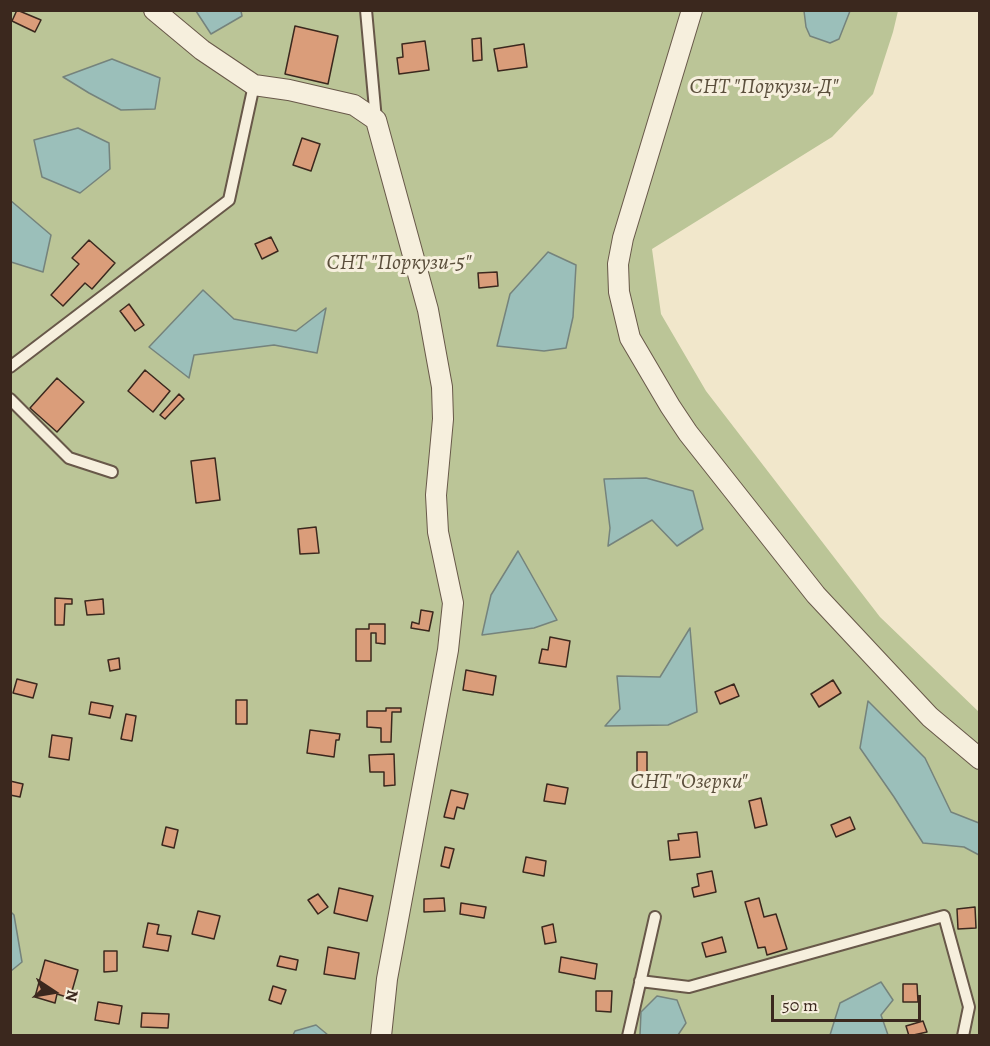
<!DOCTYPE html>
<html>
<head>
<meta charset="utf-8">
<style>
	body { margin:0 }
	#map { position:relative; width:990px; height:1046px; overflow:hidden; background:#f1e7cb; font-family:Alegreya,serif }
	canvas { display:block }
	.frame { position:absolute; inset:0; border:12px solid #3b281e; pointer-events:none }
	.north { position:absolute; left:24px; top:962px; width:60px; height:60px; -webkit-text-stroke:4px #f6efdd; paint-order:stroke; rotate:102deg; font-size:16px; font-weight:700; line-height:24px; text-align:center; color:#3b281e }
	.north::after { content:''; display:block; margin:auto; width:21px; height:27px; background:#3b281e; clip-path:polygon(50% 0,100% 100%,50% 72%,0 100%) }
	.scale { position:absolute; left:771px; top:995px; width:150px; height:27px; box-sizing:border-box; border:3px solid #3b281e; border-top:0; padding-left:8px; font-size:18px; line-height:21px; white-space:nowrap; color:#3b281e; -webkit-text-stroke:4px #f6efdd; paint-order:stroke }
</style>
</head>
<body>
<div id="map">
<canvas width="990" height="1046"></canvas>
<div class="frame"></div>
<div class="north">N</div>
<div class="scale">50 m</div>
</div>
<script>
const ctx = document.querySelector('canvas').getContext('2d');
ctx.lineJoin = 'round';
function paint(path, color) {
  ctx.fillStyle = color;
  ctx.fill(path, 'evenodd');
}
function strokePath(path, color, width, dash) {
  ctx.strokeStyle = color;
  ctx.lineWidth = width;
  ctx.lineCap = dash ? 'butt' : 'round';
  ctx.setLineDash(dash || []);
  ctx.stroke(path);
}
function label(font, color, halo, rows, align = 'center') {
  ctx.font = font + ' Alegreya,serif';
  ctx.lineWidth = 6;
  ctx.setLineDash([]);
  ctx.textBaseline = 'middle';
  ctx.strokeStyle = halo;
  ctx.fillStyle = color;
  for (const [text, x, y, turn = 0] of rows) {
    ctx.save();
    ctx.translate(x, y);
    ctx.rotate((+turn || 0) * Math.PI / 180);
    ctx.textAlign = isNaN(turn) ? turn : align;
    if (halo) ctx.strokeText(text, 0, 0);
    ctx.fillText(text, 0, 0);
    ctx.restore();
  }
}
paint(new Path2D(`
	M10,11H898L893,32L873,94L832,137L652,249L661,314L706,391L880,617L979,712V1035H11Z`), '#bbc597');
const water = new Path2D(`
	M196,11H241L242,16L211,34Z
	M804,11V10L850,11L839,39L830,43L810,36L806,27Z
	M112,59L160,78L155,109L121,110L89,93L63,77Z
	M78,128L109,143L110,169L80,193L42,177L34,140Z
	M10,200L51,235L43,272L11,262Z
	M548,252L576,265L573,317L566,348L544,351L497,346L510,294Z
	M203,290L234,319L296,331L326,308L317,353L274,345L194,355L189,378L149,347Z
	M646,478L693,491L703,529L677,546L652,520L608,546L610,528L604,479Z
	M518,551L557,620L534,628L482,635L491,595Z
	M690,628L697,712L668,725L605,726L620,709L617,676L660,677Z
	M868,701L925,758L951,812L979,823V855L964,847L923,843L894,797L860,748Z
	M10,911L14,915L22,962L11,971Z
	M881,982L893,1000L881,1015L888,1035H830L840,1003Z
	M657,996L677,1000L686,1023L678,1035H640L641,1012Z
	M316,1025L328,1035H293L295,1031Z`);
paint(water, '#9bbfba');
strokePath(water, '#75837c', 1.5);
const building = new Path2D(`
	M17,10L41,20L35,32L12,21Z
	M295,26L338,36L328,84L285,74Z
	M481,38L482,60L473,61L472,39Z
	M425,41L429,70L399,74L397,58L403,57L402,44Z
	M524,44L527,67L498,71L494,49Z
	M302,138L320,144L311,171L293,165Z
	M271,237L278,251L262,259L255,244Z
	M89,240L115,263L92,289L85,283L63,306L51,295L79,264L72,258Z
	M497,272L498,286L479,288L478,273Z
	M129,304L144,325L135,331L120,311Z
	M145,370L170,391L153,412L128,391Z
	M57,378L84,402L57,432L30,408Z
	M179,394L184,399L165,419L160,415Z
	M215,458L220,500L196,503L191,461Z
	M316,527L319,553L300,554L298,529Z
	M55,598L72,599V604H65L64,625H55Z
	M103,599L104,614L87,615L85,601Z
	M421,610L433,612L429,631L411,628L412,622L419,624Z
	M369,624H385V644L376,643V633H371V661H356V629H369Z
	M550,637L570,641L566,667L539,663L542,649L548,650Z
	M119,658L120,669L110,671L108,660Z
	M466,670L496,676L493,695L463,690Z
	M17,679L37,684L33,698L13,693Z
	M833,680L841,693L819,707L811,694Z
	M734,684L739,696L720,704L715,692Z
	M236,700H247V724H236Z
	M91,702L113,706L110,718L89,714Z
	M386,708H401V712H392L391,742H381V728L367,727V711H386Z
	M126,714L136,716L132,741L121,739Z
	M310,730L340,734L339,740H336L334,757L307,753Z
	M52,735L72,738L69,760L49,757Z
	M637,752H647V773H637Z
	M394,754L395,785L384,786V772H370L369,755Z
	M10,781L23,784L20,797L10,795Z
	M547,784L568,788L565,804L544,801Z
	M451,790L468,794L464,809L457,807L454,819L444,817Z
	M761,798L767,825L755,828L749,801Z
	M850,817L855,829L836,837L831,825Z
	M166,827L178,830L174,848L162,845Z
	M697,832L700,857L670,860L668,841L679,840L678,834Z
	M445,847L454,849L449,868L441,866Z
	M526,857L546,861L544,876L523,872Z
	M712,871L716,892L694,897L692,888L699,886L697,874Z
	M339,888L373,896L367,921L334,913Z
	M318,894L328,907L318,914L308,900Z
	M444,898L445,911L424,912V899Z
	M759,898L764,917L776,914L787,949L767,955L765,947L758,948L745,902Z
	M461,903L486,907L484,918L460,914Z
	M975,907L976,928L958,929L957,909Z
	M198,911L220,916L214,939L192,934Z
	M148,923L159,925L157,934L171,936L168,951L143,947Z
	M553,924L556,942L545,944L542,927Z
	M722,937L726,952L706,957L702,943Z
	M328,947L359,953L355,979L324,974Z
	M104,951H117V971L104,972Z
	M280,956L298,960L296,970L277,966Z
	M561,957L597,964L595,979L559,972Z
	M45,960L78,970L70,998L57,994L55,1003L35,997Z
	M903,984H917L918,1002H903Z
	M273,986L286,990L281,1004L269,1000Z
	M596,991H612L611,1012L596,1011Z
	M98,1002L122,1006L119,1024L95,1020Z
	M142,1013L169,1014L168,1028L141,1027Z
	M923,1021L927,1032L909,1036L906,1026Z`);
paint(building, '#da9d7a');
strokePath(building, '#3b281e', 1.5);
const lane = new Path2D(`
	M366,10L376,120
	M10,367L229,200L254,85
	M10,399L69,458L112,472
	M640,981L689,987L944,916L969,1007L963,1036
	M628,1036L655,917`);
const street = new Path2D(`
	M154,10L202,50L254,85L289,90L354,105L376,120L428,310L442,387L443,419L436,495L438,532L453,603L448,650L387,979L381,1036
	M692,10L623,238L618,264L619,292L630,338L670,406L688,433L816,595L930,717L980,759`);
strokePath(lane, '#685849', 14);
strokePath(street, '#685849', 22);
strokePath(lane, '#f6efdd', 10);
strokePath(street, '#f6efdd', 20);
label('italic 22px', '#5b4f3c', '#f6efdd', [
	["СНТ \"Поркузи-Д\"",764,88],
	["СНТ \"Поркузи-5\"",399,264],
	["СНТ \"Озерки\"",689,783]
]);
</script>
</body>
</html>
